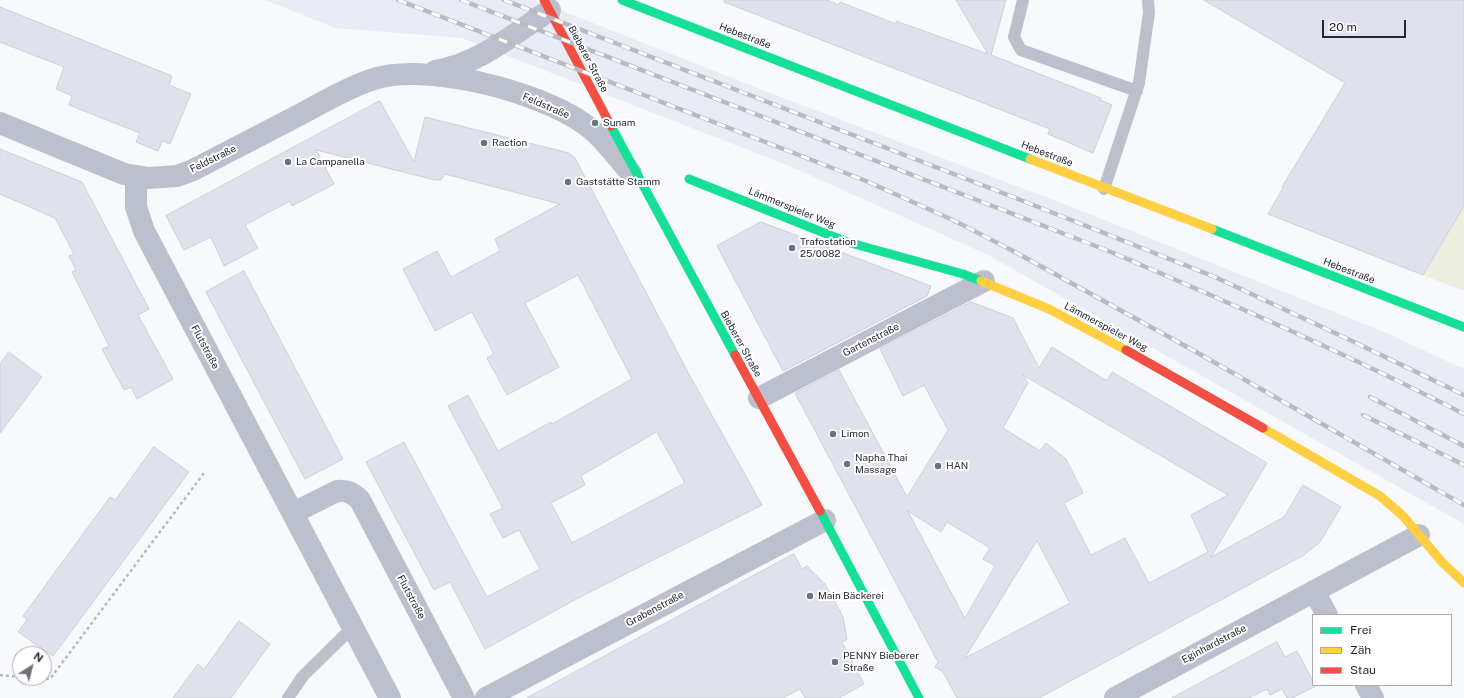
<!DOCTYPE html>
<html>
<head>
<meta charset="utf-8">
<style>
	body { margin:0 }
	#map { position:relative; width:1464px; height:698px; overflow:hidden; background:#f7f9fc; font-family:"Public Sans",sans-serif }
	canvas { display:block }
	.legend { position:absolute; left:1312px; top:614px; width:140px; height:72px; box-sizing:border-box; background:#fff; border:1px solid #a8a9ad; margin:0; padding:5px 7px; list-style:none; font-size:12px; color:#252831 }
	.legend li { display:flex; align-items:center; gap:8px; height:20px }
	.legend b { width:20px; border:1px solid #a8a9ad }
	.north { position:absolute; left:12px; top:646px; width:40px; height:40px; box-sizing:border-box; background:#fff; border:1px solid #a8a9ad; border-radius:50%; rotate:36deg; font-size:11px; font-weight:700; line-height:16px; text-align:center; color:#252831 }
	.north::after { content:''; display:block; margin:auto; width:14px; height:18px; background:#6e7178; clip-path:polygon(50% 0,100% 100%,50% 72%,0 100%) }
	.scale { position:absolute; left:1322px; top:20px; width:84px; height:18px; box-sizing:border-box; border:2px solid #252831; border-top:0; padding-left:5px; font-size:12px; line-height:14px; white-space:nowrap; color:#252831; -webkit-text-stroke:3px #fff; paint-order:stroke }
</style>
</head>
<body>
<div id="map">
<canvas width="1464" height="698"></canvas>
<ul class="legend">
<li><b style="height:5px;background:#16e098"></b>Frei</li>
<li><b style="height:5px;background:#ffcf43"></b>Zäh</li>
<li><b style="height:5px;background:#f24e42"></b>Stau</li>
</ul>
<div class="north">N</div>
<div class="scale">20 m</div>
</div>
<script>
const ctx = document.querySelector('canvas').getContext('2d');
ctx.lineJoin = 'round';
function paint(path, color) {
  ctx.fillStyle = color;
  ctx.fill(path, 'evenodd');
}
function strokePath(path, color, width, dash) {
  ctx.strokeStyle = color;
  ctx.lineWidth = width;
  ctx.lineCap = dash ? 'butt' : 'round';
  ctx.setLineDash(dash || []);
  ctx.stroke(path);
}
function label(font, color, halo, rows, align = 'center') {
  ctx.font = font + ' "Public Sans",sans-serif';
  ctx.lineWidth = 4;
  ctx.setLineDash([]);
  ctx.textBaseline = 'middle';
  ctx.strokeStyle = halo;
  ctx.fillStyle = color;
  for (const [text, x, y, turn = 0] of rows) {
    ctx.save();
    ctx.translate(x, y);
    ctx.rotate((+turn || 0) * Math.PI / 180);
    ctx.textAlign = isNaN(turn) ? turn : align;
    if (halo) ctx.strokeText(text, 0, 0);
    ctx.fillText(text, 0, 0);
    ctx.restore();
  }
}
paint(new Path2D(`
	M265,0H535L762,90L1072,207L1382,331L1464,369V524L988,255L794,168L462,38L335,28Z`), '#e9ecf5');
paint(new Path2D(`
	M1464,207V291L1423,275Z`), '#ecefdd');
const building = new Path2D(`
	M725,0H827L839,5L840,2L896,24V21L988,54L956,0H1006L991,55L1101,98L1100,100L1112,105L1093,153L1048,134L1050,129L778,23L724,2Z
	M1204,0H1464V206L1423,275L1268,214L1283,188L1282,187L1345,83Z
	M0,7L172,76L169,85L191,94L170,144L162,141L158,151L136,142L140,133L69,105L72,96L56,89L64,67L0,42Z
	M380,101L414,162L425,117L569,153L575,158L690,376L762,505L582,596L485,649L450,582L434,590L366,462L404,442L487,597L540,569L519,530L503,538L490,514L503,508L448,406L468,395L498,451L551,422L552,424L632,379L578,275L525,303L559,367L507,395L487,358L494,354L472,312L435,331L403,269L437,251L451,277L500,251L495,239L560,204L445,174L441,180H435L316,150L334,184L292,206L290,201L245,225L258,248L224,266L211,237L184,250L166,216ZM657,432L685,483L572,543L551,503L585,485L581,476Z
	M0,149L82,182L149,309L138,315L173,379L137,399L131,387L124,390L102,349L109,346L72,272L76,270L69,256L74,254L55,218L0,194Z
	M761,222L931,286L927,296L783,371L717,246Z
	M244,271L343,459L305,479L206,292Z
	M971,302L1013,318L1039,368L1052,347L1107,381L1112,372L1267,463L1211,557L1284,517L1303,485L1341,507L1320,542L1304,555L1039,698H957L943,672L935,667L938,662L795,393L839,370L907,497L948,430L924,385L903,396L880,349ZM1023,375L1228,495L1191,515L1208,552L1149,583L1125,538L1091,555L1064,503L1083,493L1066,459L1046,443L1040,451L1003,428L1028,383ZM908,511L941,532L947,522L990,548L983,559L995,566L965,618ZM1037,541L1070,603L965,658Z
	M9,352L42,377L0,433V364Z
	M154,447L189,472L53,656L18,632L27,620L23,616L110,497L115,500Z
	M794,554L802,569L807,566L825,584L843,617L847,639L842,642L864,684L839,698H805L800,689L783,698H527Z
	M239,621L270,644L231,698H173L198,664L204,669Z
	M1277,642L1285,657L1297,651L1313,681V685L1316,686L1292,698H1287L1282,689L1270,695L1268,690H1265L1249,698H1172Z`);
paint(building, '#dfe2ec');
strokePath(building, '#cdcfd5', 1);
strokePath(new Path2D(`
	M0,675L20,677
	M40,678L50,679L204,473`), '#b6b8c0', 2.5, [3, 3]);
strokePath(new Path2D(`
	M1023,0L1014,37L1021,50L1137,91
	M1104,189L1139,83L1149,12L1148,0
	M288,698L303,676L353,627`), '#bcc0cc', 12);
strokePath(new Path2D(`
	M435,71C479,64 514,34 550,10
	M0,123L124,174L149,178L177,176L193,170C229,151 266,132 303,113C325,101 347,88 371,80C425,61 536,91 583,123C601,135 616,156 631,173
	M136,177V207L144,231L390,698
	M759,398L984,281
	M293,513L337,491C347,490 353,493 360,500L464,698
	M1314,591L1327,615
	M1366,685L1373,698
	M486,698L825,520
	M1115,698L1419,535`), '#bcc0cc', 22);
strokePath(new Path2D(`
	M622,0L1030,159
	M611,126L735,355
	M689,179L847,242L963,274L981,281
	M1212,229L1464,327
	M820,511L919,698`), '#16e098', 9);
strokePath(new Path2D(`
	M1030,159L1212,229
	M981,281L1049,309L1126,350
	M1263,428L1380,496L1403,516L1442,562L1464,583`), '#ffcf43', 9);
strokePath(new Path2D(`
	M544,0L611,126
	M1126,350L1263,428
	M735,355L820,511`), '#f24e42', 9);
const rail = new Path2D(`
	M398,0L866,181L955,221L1015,252L1198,353L1464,505
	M461,0L1111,252C1230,303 1349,355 1464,414
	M504,0L1013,197L1215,277L1352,341L1464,395
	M1370,397L1464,446
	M1363,415L1464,465`);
strokePath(rail, '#b7bac0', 4.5);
strokePath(rail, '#fff', 3, [9]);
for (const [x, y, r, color] of [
	[595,123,4,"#6e7178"],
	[484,143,4,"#6e7178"],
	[288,162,4,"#6e7178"],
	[568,182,4,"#6e7178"],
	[792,248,4,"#6e7178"],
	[833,434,4,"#6e7178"],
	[847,464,4,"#6e7178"],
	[938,466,4,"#6e7178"],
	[810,596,4,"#6e7178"],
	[835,662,4,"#6e7178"]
]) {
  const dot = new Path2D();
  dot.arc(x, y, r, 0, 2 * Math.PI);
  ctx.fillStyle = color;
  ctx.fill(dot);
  strokePath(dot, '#fff', 1.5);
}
label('10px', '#252831', '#fff', [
	["Hebestraße",745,36,21],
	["Bieberer Straße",588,59,62],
	["Feldstraße",546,106,23],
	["Hebestraße",1047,154,21],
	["Feldstraße",213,159,-26],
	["Lämmerspieler Weg",792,208,22],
	["Hebestraße",1349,271,21],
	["Lämmerspieler Weg",1106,327,28],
	["Gartenstraße",871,340,-27],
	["Bieberer Straße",741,344,61],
	["Flutstraße",205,347,62],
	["Flutstraße",411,597,62],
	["Grabenstraße",655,609,-28],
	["Eginhardstraße",1214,644,-28]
]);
label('10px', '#252831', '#fff', [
	["Sunam",603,123],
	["Raction",492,143],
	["La Campanella",296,162],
	["Gaststätte Stamm",576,182],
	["Trafostation",800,242],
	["25/0082",800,254],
	["Limon",841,434],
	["Napha Thai",855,458],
	["Massage",855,470],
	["HAN",946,466],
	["Main Bäckerei",818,596],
	["PENNY Bieberer",843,656],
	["Straße",843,668]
], 'left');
</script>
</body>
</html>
